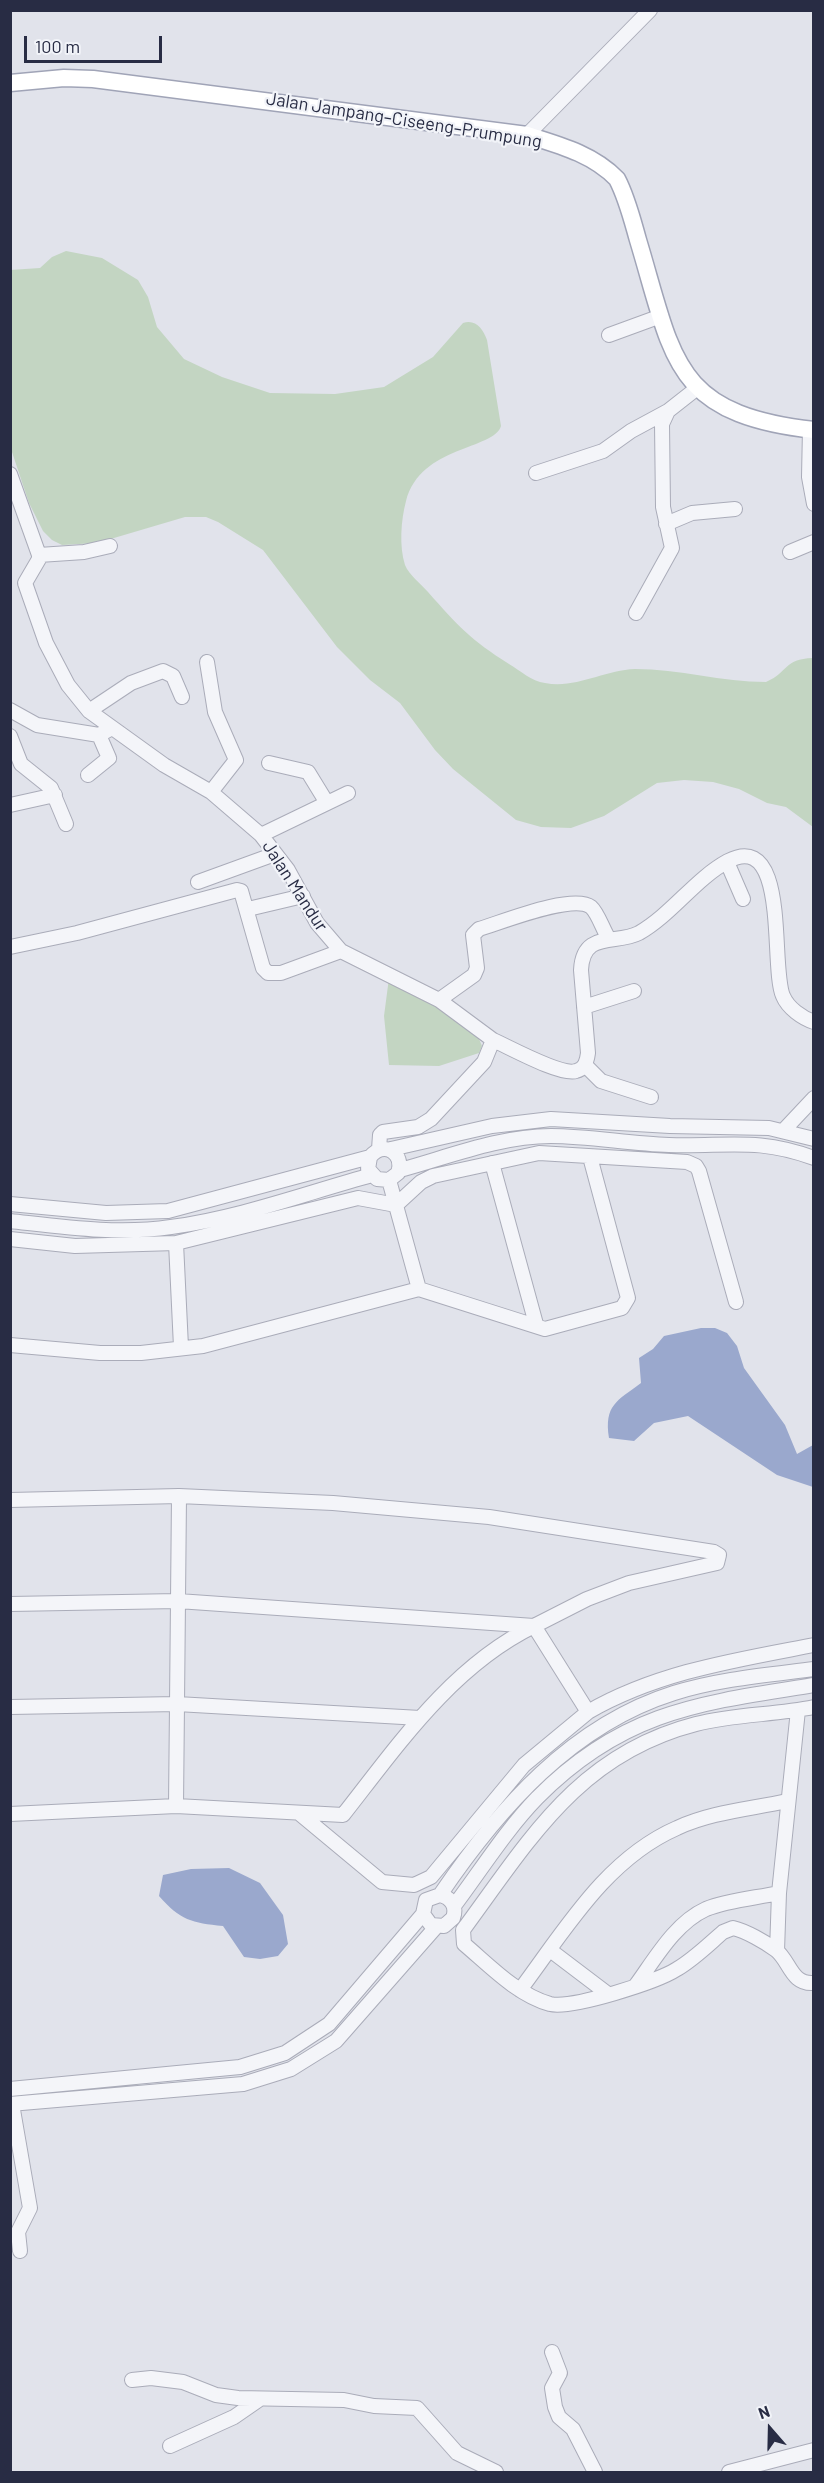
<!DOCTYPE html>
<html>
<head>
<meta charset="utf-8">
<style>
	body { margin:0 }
	#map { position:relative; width:824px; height:2483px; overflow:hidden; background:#e1e3eb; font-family:Barlow,sans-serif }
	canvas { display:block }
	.frame { position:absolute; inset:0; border:12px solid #282c44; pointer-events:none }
	.north { position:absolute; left:740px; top:2399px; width:60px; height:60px; -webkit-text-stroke:4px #f1f3f8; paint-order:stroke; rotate:340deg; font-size:16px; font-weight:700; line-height:24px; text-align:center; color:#282c44 }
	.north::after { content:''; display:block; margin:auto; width:21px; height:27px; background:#282c44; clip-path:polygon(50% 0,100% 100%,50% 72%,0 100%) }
	.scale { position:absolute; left:24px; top:36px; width:138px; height:27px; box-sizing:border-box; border:3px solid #282c44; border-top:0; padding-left:8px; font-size:18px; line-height:21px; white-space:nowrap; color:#282c44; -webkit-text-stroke:4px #f1f3f8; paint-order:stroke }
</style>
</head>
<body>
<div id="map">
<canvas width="824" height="2483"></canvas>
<div class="frame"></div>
<div class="north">N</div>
<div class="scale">100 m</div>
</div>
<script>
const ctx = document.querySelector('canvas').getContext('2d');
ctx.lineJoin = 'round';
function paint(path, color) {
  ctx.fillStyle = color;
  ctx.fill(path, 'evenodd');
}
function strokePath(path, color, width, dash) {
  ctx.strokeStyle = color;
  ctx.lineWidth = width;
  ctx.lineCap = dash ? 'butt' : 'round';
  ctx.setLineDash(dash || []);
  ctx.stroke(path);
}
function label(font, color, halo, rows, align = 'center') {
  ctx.font = font + ' Barlow,sans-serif';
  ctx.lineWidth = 4.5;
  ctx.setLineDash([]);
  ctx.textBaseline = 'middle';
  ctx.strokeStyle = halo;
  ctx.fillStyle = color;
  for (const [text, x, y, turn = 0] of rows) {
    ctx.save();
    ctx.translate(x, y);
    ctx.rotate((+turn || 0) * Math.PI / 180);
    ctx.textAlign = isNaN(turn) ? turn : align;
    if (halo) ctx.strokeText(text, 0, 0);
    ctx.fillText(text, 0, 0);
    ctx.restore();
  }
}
paint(new Path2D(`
	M66,251L102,258L138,280L148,297L157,327L184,359L222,377L270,393L335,394L384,387L433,357L463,323C476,319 483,329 487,340L501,426C494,450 421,445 406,501C401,520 399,546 405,565C409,575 421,584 428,592C458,626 471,640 509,664C521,671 531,681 545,683C576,689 604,670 635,669C679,669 722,682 766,682C789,672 783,659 813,658V827L786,807L767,803L739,789L713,782L684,780L657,783L604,816L571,828L541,827L516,820L453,769L435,750L400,703L370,680L337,647L263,550L218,522L206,517H185L97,543L62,545L52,540L43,531L29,503L11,449L10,270L40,268L52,257Z
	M389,978C419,995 471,1012 482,1046L479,1053L439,1066L389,1065L384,1016Z`), '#c3d5c2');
paint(new Path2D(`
	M701,1328H715L727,1333L737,1346L744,1368L785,1425L797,1454L813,1445V1487L777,1475L688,1416L654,1423L634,1441L609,1438C604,1405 617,1401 641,1383L639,1358L653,1349L664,1336Z
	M229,1868L260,1883L283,1915L288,1944L278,1956L260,1959L244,1957L223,1926C192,1923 180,1920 159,1896L163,1875L191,1869Z`), '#9aa8cd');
const minor = new Path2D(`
	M527,135L650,10
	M609,335L661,316
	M810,429L809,477L814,504
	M536,473L603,451L631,431L668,411
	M10,474L39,555V559L25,583L46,643L68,685L89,711L164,765L211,792L261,835L288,870L317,923L341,951L439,1000L493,1040L484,1062L431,1119L418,1127L383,1132L380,1135L379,1149
	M666,524L692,513L735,509
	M790,552L814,542
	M39,555L84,552L110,546
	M636,613L672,548L663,507L662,424L668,411L696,389
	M207,662L215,712L236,760L211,792
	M10,710L37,725L99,735L112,728
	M89,711L131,683L163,671L173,676L182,697
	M10,736L21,764L51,788L66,824
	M269,763L308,772L327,803
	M88,775L109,758L99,735
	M10,805L55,795
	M261,835L348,793
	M727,862L743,899
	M198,882L275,854
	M248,909L303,896
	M10,947L77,933L237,890L241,891L263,968L268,973H281L341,951
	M439,1000L474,975L477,968L473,935L479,929C500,923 573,893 591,907C598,913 603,930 609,939
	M584,1007L634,991
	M493,1040C509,1047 561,1076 576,1071C585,1069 587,1061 588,1053L581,970C583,930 616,945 639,933C672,914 695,879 728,861C790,829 770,967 783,996C788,1008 802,1018 814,1022
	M585,1065L601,1081L651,1097
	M783,1131L814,1098
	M391,1149L492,1126L551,1119L670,1126L769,1128L814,1139
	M492,1163L536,1324
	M400,1170C448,1157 500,1136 551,1136C590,1136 630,1144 669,1145C726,1147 757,1137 814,1158
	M389,1180L419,1289
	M10,1204L106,1213L168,1211L370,1157C384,1140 405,1153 398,1173L389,1180L377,1179L368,1169L370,1157
	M10,1221C64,1227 118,1235 171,1227C239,1218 306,1193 372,1175
	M10,1239L75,1246L176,1243L181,1347
	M176,1243L358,1198L396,1205L421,1182L433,1176L539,1153L687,1162L696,1166L699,1171L736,1302
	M10,1345L100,1353H141L203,1346L419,1289L545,1329L622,1308L628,1298L590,1157
	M10,1500L179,1496L333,1503L489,1517L714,1552L719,1555L717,1563L629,1583L587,1599L534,1626L588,1712L524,1765L431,1877L414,1885L382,1882L299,1813
	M10,1604L178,1601L534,1626C452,1666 398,1745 343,1815L176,1806L10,1814
	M10,1707L177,1704L179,1496
	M814,1707C775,1715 735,1714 696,1724C579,1754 530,1839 463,1930L464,1944C489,1965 517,1995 550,2004C572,2009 657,1982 677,1969C694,1959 709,1944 723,1932L733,1928C746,1931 765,1942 776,1950C790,1961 791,1985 814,1983
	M588,1712C657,1672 736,1660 814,1645
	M176,1806L177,1704L420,1718
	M440,1895C499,1808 572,1725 674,1693C719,1679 767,1675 814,1669
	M454,1906C481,1870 506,1830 537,1798C623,1711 700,1703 814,1685
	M550,1950L608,1994
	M777,1951L779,1893L798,1710
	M636,1985C655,1959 675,1923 706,1909C728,1900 756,1898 779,1893
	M520,1990C565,1930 606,1859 677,1828C711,1812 751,1809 787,1801
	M10,2089L240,2067L285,2053L329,2024L423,1914L426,1900L440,1895C452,1898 457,1907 453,1918L444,1926L431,1925L423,1914
	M10,2104L243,2084L291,2069L336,2041L436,1927
	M12,2104L30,2208L18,2232L20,2251
	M552,2352L560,2373L552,2388L555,2407L559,2417L573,2429L595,2472
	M132,2380L151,2378L183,2382L216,2395L238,2398L344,2400L374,2406L417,2408L457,2453L496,2472
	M170,2446L234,2417L260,2399
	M729,2472L814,2450`);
const major = new Path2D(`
	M10,83L64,78L93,79L527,135C559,145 593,154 617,179C627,198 632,219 638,240C674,359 672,414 814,430`);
strokePath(minor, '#aaacb9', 16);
strokePath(major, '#a0a4b7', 19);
strokePath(minor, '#f4f5f9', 14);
strokePath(major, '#fff', 16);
label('18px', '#282c44', '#f1f3f8', [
	["Jalan Jampang–Ciseeng–Prumpung",404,120,9],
	["Jalan Mandur",295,886,57]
]);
</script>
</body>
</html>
